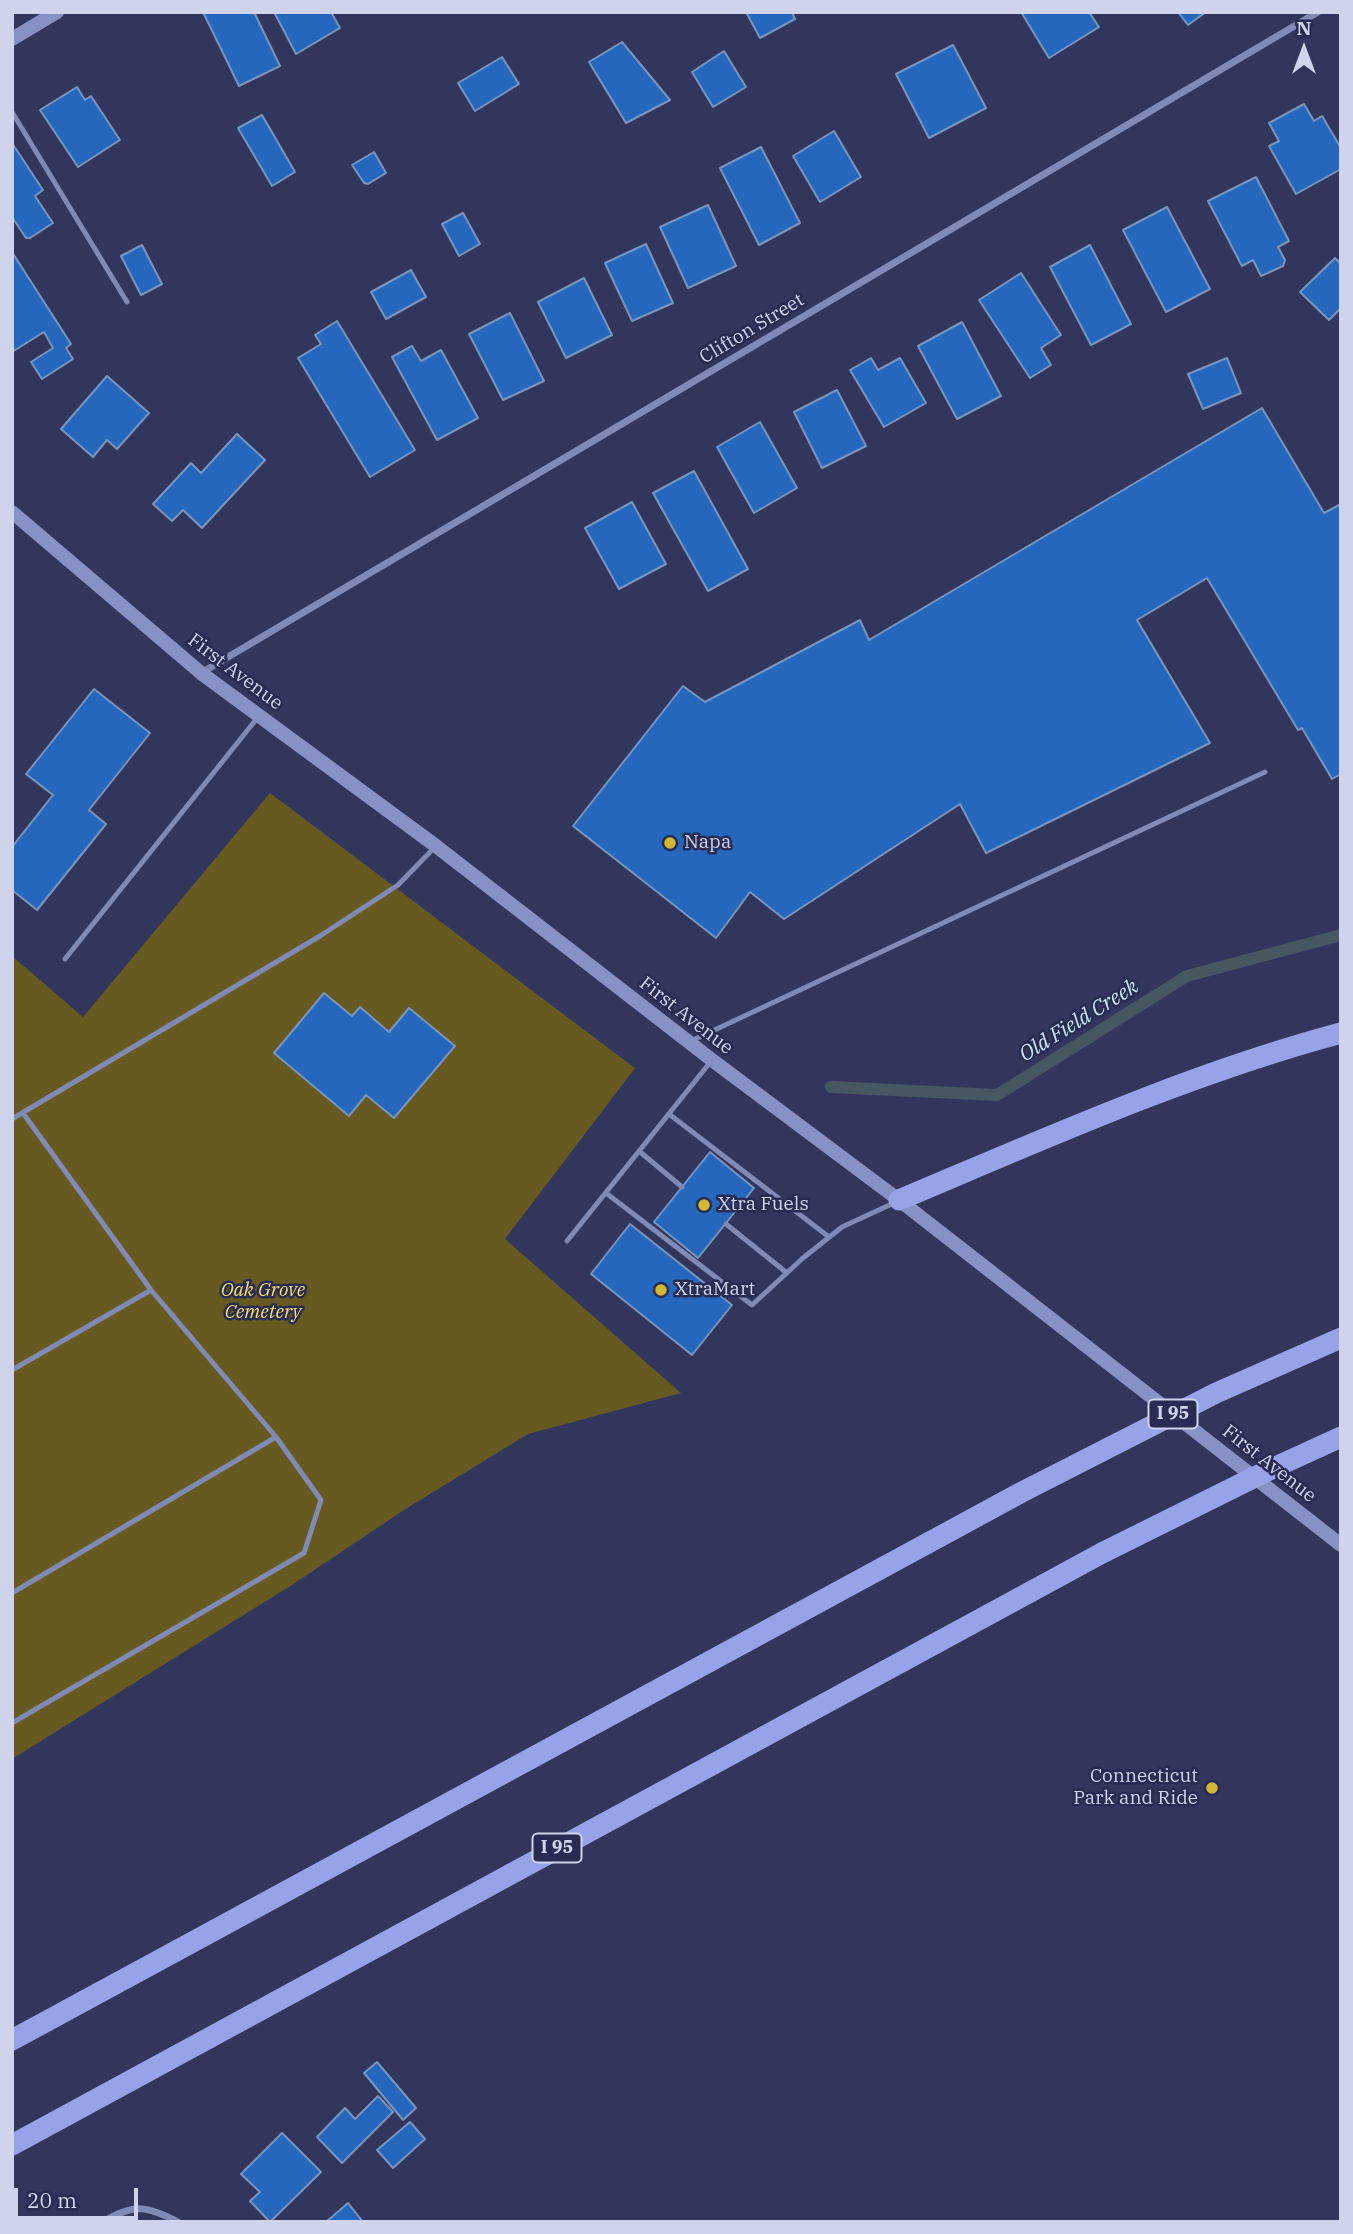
<!DOCTYPE html>
<html>
<head>
<meta charset="utf-8">
<style>
	body { margin:0 }
	#map { position:relative; width:1353px; height:2234px; overflow:hidden; background:#32365d; font-family:"IBM Plex Serif",serif }
	canvas { display:block }
	.frame { position:absolute; inset:0; border:14px solid #cfd4ec; pointer-events:none }
	.north { position:absolute; left:1269px; top:14px; width:70px; height:70px; -webkit-text-stroke:5px #282c52; paint-order:stroke; rotate:0deg; font-size:19px; font-weight:700; line-height:28px; text-align:center; color:#cfd4ec }
	.north::after { content:''; display:block; margin:auto; width:24px; height:32px; background:#cfd4ec; clip-path:polygon(50% 0,100% 100%,50% 72%,0 100%) }
	.scale { position:absolute; left:14px; top:2188px; width:124px; height:32px; box-sizing:border-box; border:4px solid #cfd4ec; border-top:0; padding-left:9px; font-size:21px; line-height:24px; white-space:nowrap; color:#cfd4ec; -webkit-text-stroke:5px #282c52; paint-order:stroke }
</style>
</head>
<body>
<div id="map">
<canvas width="1353" height="2234"></canvas>
<div class="frame"></div>
<div class="north">N</div>
<div class="scale">20 m</div>
</div>
<script>
const ctx = document.querySelector('canvas').getContext('2d');
ctx.lineJoin = 'round';
function paint(path, color) {
  ctx.fillStyle = color;
  ctx.fill(path, 'evenodd');
}
function strokePath(path, color, width, dash) {
  ctx.strokeStyle = color;
  ctx.lineWidth = width;
  ctx.lineCap = dash ? 'butt' : 'round';
  ctx.setLineDash(dash || []);
  ctx.stroke(path);
}
function label(font, color, halo, rows, align = 'center') {
  ctx.font = font + ' "IBM Plex Serif",serif';
  ctx.lineWidth = 5;
  ctx.setLineDash([]);
  ctx.textBaseline = 'middle';
  ctx.strokeStyle = halo;
  ctx.fillStyle = color;
  for (const [text, x, y, turn = 0] of rows) {
    ctx.save();
    ctx.translate(x, y);
    ctx.rotate((+turn || 0) * Math.PI / 180);
    ctx.textAlign = isNaN(turn) ? turn : align;
    if (halo) ctx.strokeText(text, 0, 0);
    ctx.fillText(text, 0, 0);
    ctx.restore();
  }
}
paint(new Path2D(`
	M270,793L635,1068L505,1239L681,1393L528,1434L404,1510L295,1583L12,1759V956L83,1017Z`), '#675a20');
strokePath(new Path2D(`
	M831,1087L997,1095L1187,976L1341,935`), '#465762', 12);
const building = new Path2D(`
	M203,12H254L280,66L239,86Z
	M274,12H331L340,28L296,54Z
	M746,12H792L795,19L760,38Z
	M1021,12H1089L1099,27L1049,58Z
	M1178,12H1206L1188,25Z
	M622,42L670,100L626,123L589,62Z
	M953,45L986,108L929,138L896,74Z
	M724,51L746,87L713,107L692,72Z
	M502,57L519,84L475,111L458,83Z
	M77,87L85,100L91,96L120,140L78,167L40,110Z
	M1304,104L1314,121L1322,116L1341,148V169L1296,194L1269,146L1279,141L1269,123Z
	M262,115L295,172L272,186L238,128Z
	M834,131L861,177L820,202L793,156Z
	M12,143L43,190L35,196L53,223L30,238H26L12,217Z
	M761,147L800,223L759,245L720,168Z
	M374,152L386,173L368,184L364,183L352,165Z
	M1256,177L1289,241L1278,247L1285,260L1283,266L1261,276L1253,260L1242,266L1208,201Z
	M708,205L736,266L688,288L660,227Z
	M1167,207L1210,289L1166,312L1123,230Z
	M463,213L480,244L459,256L442,224Z
	M646,244L673,303L632,321L605,263Z
	M142,245L162,284L141,295L121,256Z
	M1090,245L1131,324L1091,345L1050,267Z
	M12,252L71,344L66,348L73,359L42,379L31,362L53,348L44,332L12,352Z
	M1335,258L1341,264V308L1329,320L1300,292Z
	M411,270L426,297L386,319L371,292Z
	M1021,273L1061,335L1041,348L1051,365L1030,378L979,300Z
	M584,278L612,335L566,358L538,302Z
	M510,313L544,381L503,400L469,334Z
	M337,321L415,450L370,477L298,358L321,344L315,335Z
	M962,322L1001,396L957,419L918,346Z
	M412,346L421,361L441,350L478,418L437,440L392,357Z
	M871,358L878,370L900,358L926,403L884,427L850,370Z
	M1227,358L1241,393L1203,409L1188,374Z
	M107,376L149,413L117,449L107,440L93,457L61,429Z
	M837,390L866,446L822,468L794,412Z
	M1262,408L1324,513L1341,504V774L1332,779L1302,728L1298,730L1207,578L1137,620L1210,743L986,853L960,804L784,919L750,892L716,938L573,826L683,686L705,702L860,620L869,640Z
	M760,422L797,488L754,513L717,447Z
	M237,434L265,460L202,528L183,510L172,521L153,504L191,463L201,473Z
	M694,471L748,569L708,591L653,493Z
	M632,502L666,564L619,589L585,528Z
	M94,689L150,733L89,810L106,824L37,910L12,890V847L53,795L26,774Z
	M324,993L352,1016L360,1007L389,1032L409,1008L455,1046L394,1118L366,1095L349,1116L274,1053Z
	M710,1152L754,1188L698,1258L654,1222Z
	M630,1224L732,1305L692,1355L591,1274Z
	M377,2062L416,2108L403,2120L364,2073Z
	M378,2096L393,2112L342,2163L317,2137L345,2108L355,2119Z
	M410,2122L425,2139L393,2168L377,2150Z
	M282,2133L321,2172L270,2222L250,2201L260,2192L241,2174Z
	M348,2203L363,2222H326Z`);
paint(building, '#2667be');
strokePath(building, '#7995bd', 2);
strokePath(new Path2D(`
	M12,112L127,302
	M65,959L258,717
	M691,1041L1265,772
	M669,1114L829,1237
	M12,1119L320,936L398,885L435,847
	M639,1151L682,1187
	M606,1193L752,1305L803,1258L842,1227L896,1202
	M726,1224L787,1273
	M567,1241L712,1060
	M12,1370L151,1290L23,1113
	M12,1593L276,1437L151,1290
	M12,1723L304,1553L321,1500L276,1437`), '#8189b5', 5);
strokePath(new Path2D(`
	M201,673L1318,12
	M103,2222C134,2203 148,2206 178,2222`), '#8189b5', 7);
strokePath(new Path2D(`
	M12,39L57,12
	M12,512L201,673L436,846L712,1060L899,1200L1341,1545`), '#8891c4', 14);
strokePath(new Path2D(`
	M899,1200C1044,1139 1188,1074 1341,1033
	M12,2040L1022,1492L1216,1393L1341,1338
	M12,2145L1102,1553L1271,1469L1341,1437`), '#98a3e7', 21);
for (const [x, y, r, color] of [
	[670,843,7,"#d2b736"],
	[704,1205,7,"#d2b736"],
	[661,1290,7,"#d2b736"],
	[1212,1788,7,"#d2b736"]
]) {
  const dot = new Path2D();
  dot.arc(x, y, r, 0, 2 * Math.PI);
  ctx.fillStyle = color;
  ctx.fill(dot);
  strokePath(dot, '#282c52', 2.5);
}
for (const [x, y, w] of [
	[1173,1414,49],
	[557,1848,49]
]) {
  const box = new Path2D();
  box.roundRect(x - w / 2, y - 14.5, w, 29, 5);
  ctx.fillStyle = '#282c52';
  ctx.fill(box);
  strokePath(box, '#cfd4ec', 2);
}
label('bold 18px', '#cfd4ec', null, [
	["I 95",1173,1414],
	["I 95",557,1848]
]);
label('19px', '#cfd4ec', '#282c52', [
	["Clifton Street",752,329,-31],
	["First Avenue",235,672,37],
	["First Avenue",686,1016,38],
	["First Avenue",1269,1464,38]
]);
label('19px', '#cfd4ec', '#282c52', [
	["Napa",684,843],
	["Xtra Fuels",718,1205],
	["XtraMart",675,1290],
	["Connecticut",1198,1777,"right"],
	["Park and Ride",1198,1799,"right"]
], 'left');
label('italic 19px', '#fadf63', '#282c52', [
	["Oak Grove",263,1291],
	["Cemetery",263,1313]
]);
label('italic 21px', '#c7e7f0', '#282c52', [
	["Old Field Creek",1079,1021,-32]
]);
</script>
</body>
</html>
